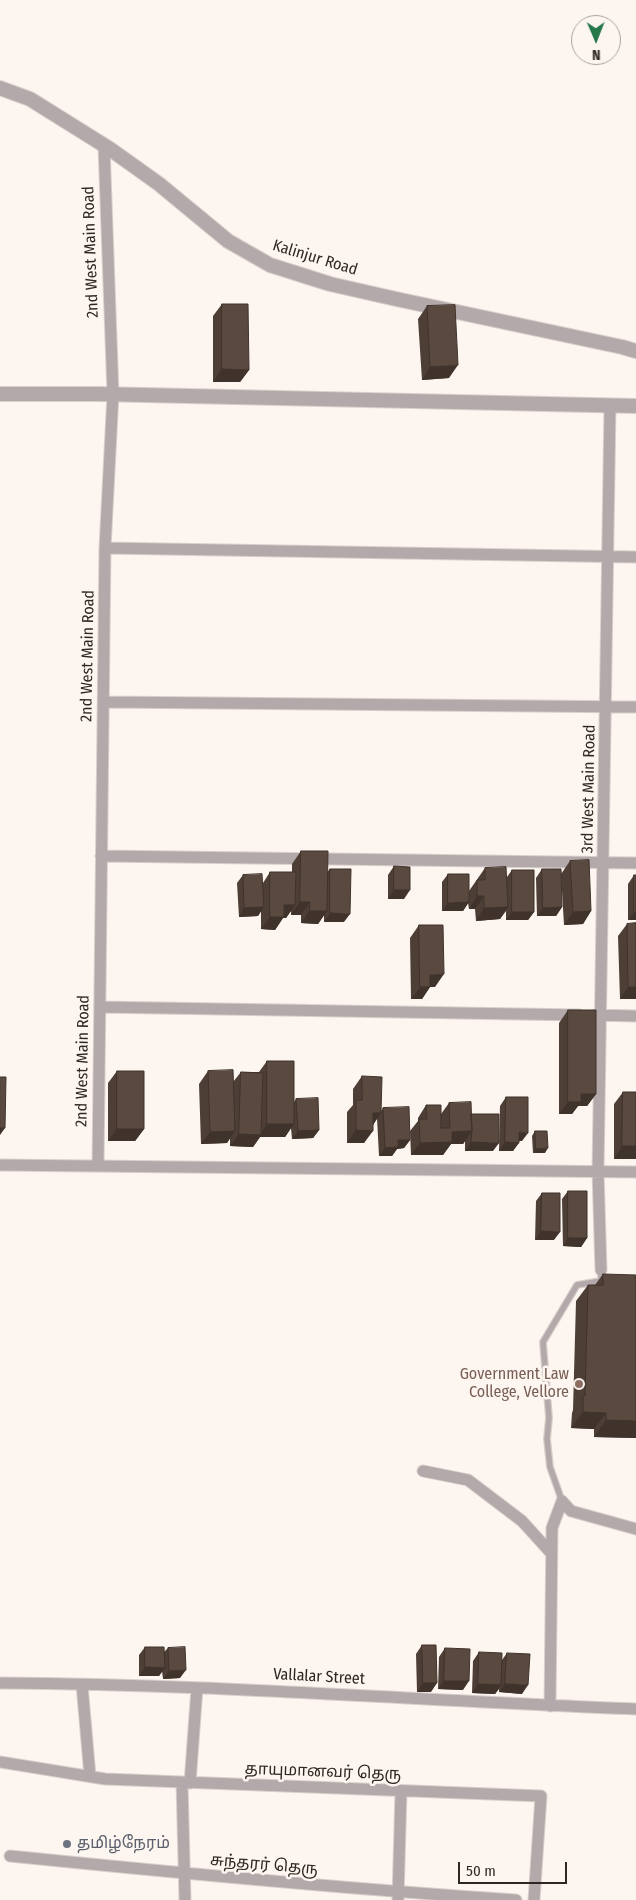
<!DOCTYPE html>
<html>
<head>
<meta charset="utf-8">
<style>
	body { margin:0 }
	#map { position:relative; width:636px; height:1900px; overflow:hidden; background:#fdf5f0; font-family:"Fira Sans Condensed",sans-serif }
	canvas { display:block }
	.north { position:absolute; left:571px; top:15px; width:50px; height:50px; box-sizing:border-box; background:#fdf5f0; border:1px solid #aba39e; border-radius:50%; rotate:179deg; font-size:14px; font-weight:700; line-height:20px; text-align:center; color:#2f2723 }
	.north::after { content:''; display:block; margin:auto; width:18px; height:22px; background:#25784a; clip-path:polygon(50% 0,100% 100%,50% 72%,0 100%) }
	.scale { position:absolute; left:458px; top:1862px; width:109px; height:22px; box-sizing:border-box; border:2px solid #2f2723; border-top:0; padding-left:6px; font-size:15px; line-height:18px; white-space:nowrap; color:#2f2723; -webkit-text-stroke:4px #fdf5f0; paint-order:stroke }
</style>
</head>
<body>
<div id="map">
<canvas width="636" height="1900"></canvas>
<div class="north">N</div>
<div class="scale">50 m</div>
</div>
<script>
const ctx = document.querySelector('canvas').getContext('2d');
ctx.lineJoin = 'round';
function strokePath(path, color, width, dash) {
  ctx.strokeStyle = color;
  ctx.lineWidth = width;
  ctx.lineCap = dash ? 'butt' : 'round';
  ctx.setLineDash(dash || []);
  ctx.stroke(path);
}
function paint(path, color) {
  ctx.fillStyle = color;
  ctx.fill(path, 'evenodd');
}
function label(font, color, halo, rows, align = 'center') {
  ctx.font = font + ' "Fira Sans Condensed","Noto Sans Tamil",sans-serif';
  ctx.lineWidth = 5;
  ctx.setLineDash([]);
  ctx.textBaseline = 'middle';
  ctx.strokeStyle = halo;
  ctx.fillStyle = color;
  for (const [text, x, y, turn = 0] of rows) {
    ctx.save();
    ctx.translate(x, y);
    ctx.rotate((+turn || 0) * Math.PI / 180);
    ctx.textAlign = isNaN(turn) ? turn : align;
    if (halo) ctx.strokeText(text, 0, 0);
    ctx.fillText(text, 0, 0);
    ctx.restore();
  }
}
const service = new Path2D(`
	M562,1501L550,1467L547,1439L549,1418L543,1342L577,1285L601,1281V1270`);
const minor = new Path2D(`
	M105,548L636,557
	M105,702L636,707
	M101,856L636,863
	M100,1007L579,1015
	M595,1015L636,1016
	M0,1165L636,1172
	M98,1166L105,548L113,394L104,146
	M601,1270L598,1172L610,406
	M423,1471L468,1480L522,1521L551,1553
	M0,1683C212,1684 424,1701 636,1709
	M82,1685L90,1776
	M550,1706L552,1528L562,1501L571,1511L636,1529
	M0,1762L105,1779L541,1796L534,1900
	M182,1782L185,1900
	M190,1783L197,1688
	M10,1856C178,1873 347,1889 516,1900
	M398,1899L401,1791`);
const tertiary = new Path2D(`
	M0,88L30,99L110,149L159,184L228,241L270,265L330,284L396,299L622,347L636,351
	M0,394H99L636,406`);
strokePath(service, '#d8d0cb', 8);
strokePath(minor, '#d8d0cb', 13);
strokePath(tertiary, '#d8d0cb', 16);
strokePath(service, '#b4a9aa', 5.5);
strokePath(minor, '#b4a9aa', 11);
strokePath(tertiary, '#b4a9aa', 14);
paint(new Path2D(`
	M222,304L249,370L240,382H213V316Z
	M427,306L449,378L422,380L418,319Z
	M301,851L327,872L330,869L344,922H324V915L318,924L301,923V915H291V911L286,918H283L275,930L261,929V911L258,916L239,917L237,883L243,875L263,883L270,872H292V864Z
	M570,861L591,911L583,924L564,925L561,874Z
	M394,866L404,899H388V875Z
	M485,868L507,877L512,870L534,912L528,920H506V911L500,919L476,921L475,909H469L468,903L463,911H442V882L448,874L469,891Z
	M542,869L562,907L556,916H537L536,878Z
	M634,875H636V920H628V884Z
	M636,923V999H620L618,936L627,924Z
	M419,925L435,987H430L422,999H411L410,938Z
	M568,1010L596,1094L587,1106H578L572,1114H559V1023Z
	M267,1061L294,1102L296,1099L319,1130L313,1138L292,1139L291,1128L285,1137H260L253,1147L230,1146V1138L227,1143L201,1144L199,1084L208,1071L233,1082L241,1072H259Z
	M117,1071L144,1129L135,1141H108V1083Z
	M362,1076L381,1111L383,1108L410,1140L404,1148L397,1149L392,1156H379L377,1118L373,1125L364,1143H347V1112L353,1105V1089Z
	M623,1092H636V1159H614V1104Z
	M506,1097L522,1141H519L513,1151H499L500,1106Z
	M449,1103L471,1114L493,1151H465V1141L463,1144H451L443,1155H411L410,1131L418,1121V1118L426,1105L441,1114Z
	M535,1131L545,1153H533L532,1136Z
	M568,1191L587,1238L581,1247L563,1246L562,1199Z
	M542,1193L554,1240H535L536,1201Z
	M603,1274L636,1438L594,1437V1429L571,1428L572,1413L573,1410L576,1301L588,1285H595Z
	M422,1645L431,1692H417L416,1654Z
	M145,1647L164,1652L168,1648L180,1678L163,1679L162,1671L159,1676H139V1655Z
	M445,1648L463,1690L438,1689L439,1657Z
	M479,1652L502,1660L507,1653L522,1694L499,1692V1689L495,1694L472,1693L473,1661Z`), '#4d3f36');
paint(new Path2D(`
	M458,365L449,378L422,380L430,367Z
	M222,369L249,370L240,382H213Z
	M394,890H410L404,899H388Z
	M477,896H484L475,909H469Z
	M300,902H310L301,915H291Z
	M469,902L463,911H442L448,903Z
	M284,905H295L286,918H283L275,930L261,929L270,917Z
	M264,907L258,916L239,917L244,908Z
	M508,907L500,919L476,921L484,908Z
	M562,907L556,916H537L543,908Z
	M309,911H327L318,924L301,923Z
	M591,911L583,924L564,925L573,912Z
	M512,912H534L528,920H506Z
	M634,912H636V920H628Z
	M330,913L350,914L344,922H324Z
	M444,974L435,987H430L422,999H411L430,975Z
	M628,987H636V999H620Z
	M581,1094H596L587,1106H578L572,1114H559L568,1102Z
	M373,1113H381L373,1125Z
	M267,1124H294L285,1137H260L253,1147L230,1146L239,1134L260,1135Z
	M0,1128H5L0,1135Z
	M117,1129H144L135,1141H108Z
	M319,1130L313,1138L292,1139L298,1131Z
	M356,1130L373,1131L364,1143H347Z
	M235,1131L227,1143L201,1144L210,1132Z
	M472,1131L463,1144H451L443,1155H411L420,1143L452,1132Z
	M519,1132L528,1133L522,1141H514Z
	M398,1140H410L404,1148L397,1149L392,1156H379L385,1148Z
	M471,1142L499,1143L493,1151H465Z
	M505,1142L519,1143L513,1151H499Z
	M622,1146H636V1159H614Z
	M548,1148L545,1153H533L536,1149Z
	M541,1231L560,1232L554,1240H535Z
	M568,1238H587L581,1247L563,1246Z
	M583,1412L606,1413L594,1429L571,1428Z
	M606,1420L636,1421V1438L594,1437Z
	M145,1667L165,1668L159,1676H139Z
	M186,1670L180,1678L163,1679L169,1671Z
	M444,1681H469L463,1690L438,1689Z
	M423,1683H437L431,1692H417Z
	M478,1684L501,1685L495,1694L472,1693Z
	M505,1684L528,1685L522,1694L499,1692Z`), '#3f332c');
const building = new Path2D(`
	M222,304H248L249,370L222,369Z
	M455,305L458,365L430,367L427,306Z
	M301,851H328L327,911H309L310,902H300Z
	M589,860L591,911L573,912L570,861Z
	M394,866L410,867V890H394Z
	M506,867L508,907L484,908V896H477V880H485V868Z
	M330,869H351L350,914L330,913Z
	M542,869H561L562,907L543,908Z
	M512,870H534V912H512Z
	M270,872H296L295,905H284V917H270Z
	M262,874L264,907L244,908L243,875Z
	M448,874H469V902L448,903Z
	M634,875H636V912H634Z
	M636,923V987H628L627,924Z
	M419,925H443L444,974L430,975V987H420Z
	M568,1010H596V1094H581V1102H568Z
	M267,1061H294V1124H267Z
	M233,1070L235,1131L210,1132L208,1071Z
	M117,1071H144V1129H117Z
	M241,1072L263,1073L261,1135L239,1134Z
	M362,1076L382,1077L381,1113H373V1131L356,1130V1100H362Z
	M0,1077H6L5,1128H0Z
	M623,1092H636V1146H622Z
	M506,1097H528V1133L519,1132V1143L505,1142Z
	M318,1098L319,1130L298,1131L296,1099Z
	M471,1102L472,1131L452,1132V1142L420,1143L419,1119H427L426,1105H441V1128H450L449,1103Z
	M409,1107L410,1140H398V1147L385,1148L383,1108Z
	M471,1114H499V1143L471,1142L472,1131Z
	M535,1131H547L548,1148L536,1149Z
	M568,1191H587V1238H568Z
	M542,1193H560V1232L541,1231Z
	M603,1274L636,1275V1421L606,1420V1413L583,1412V1396H585L588,1285H603Z
	M422,1645H436L437,1683H423Z
	M145,1647H164L165,1668L145,1667Z
	M185,1647L186,1670L169,1671L168,1648Z
	M445,1648L470,1649L469,1681H444Z
	M479,1652L502,1653L501,1685L478,1684Z
	M507,1653L530,1654L528,1685L505,1684Z`);
paint(building, '#5a493f');
strokePath(building, '#3f332c', 1);
for (const [x, y, r, color] of [
	[579,1384,5,"#8d6e63"],
	[67,1844,5,"#6b7280"]
]) {
  const dot = new Path2D();
  dot.arc(x, y, r, 0, 2 * Math.PI);
  ctx.fillStyle = color;
  ctx.fill(dot);
  strokePath(dot, '#fdf5f0', 2);
}
label('16px', '#2f2723', '#fdf5f0', [
	["2nd West Main Road",91,252,-92],
	["Kalinjur Road",315,258,17],
	["2nd West Main Road",88,656,-89],
	["3rd West Main Road",589,789,-89],
	["2nd West Main Road",83,1061,-89],
	["Vallalar Street",319,1677,3],
	["தாயுமானவர் தெரு",323,1772,2],
	["சுந்தரர் தெரு",264,1865,5]
]);
label('16px', '#785e54', '#fdf5f0', [
	["Government Law",569,1375],
	["College, Vellore",569,1393]
], 'right');
label('16px', '#5b616d', '#fdf5f0', [
	["தமிழ்நேரம்",77,1844]
], 'left');
</script>
</body>
</html>
